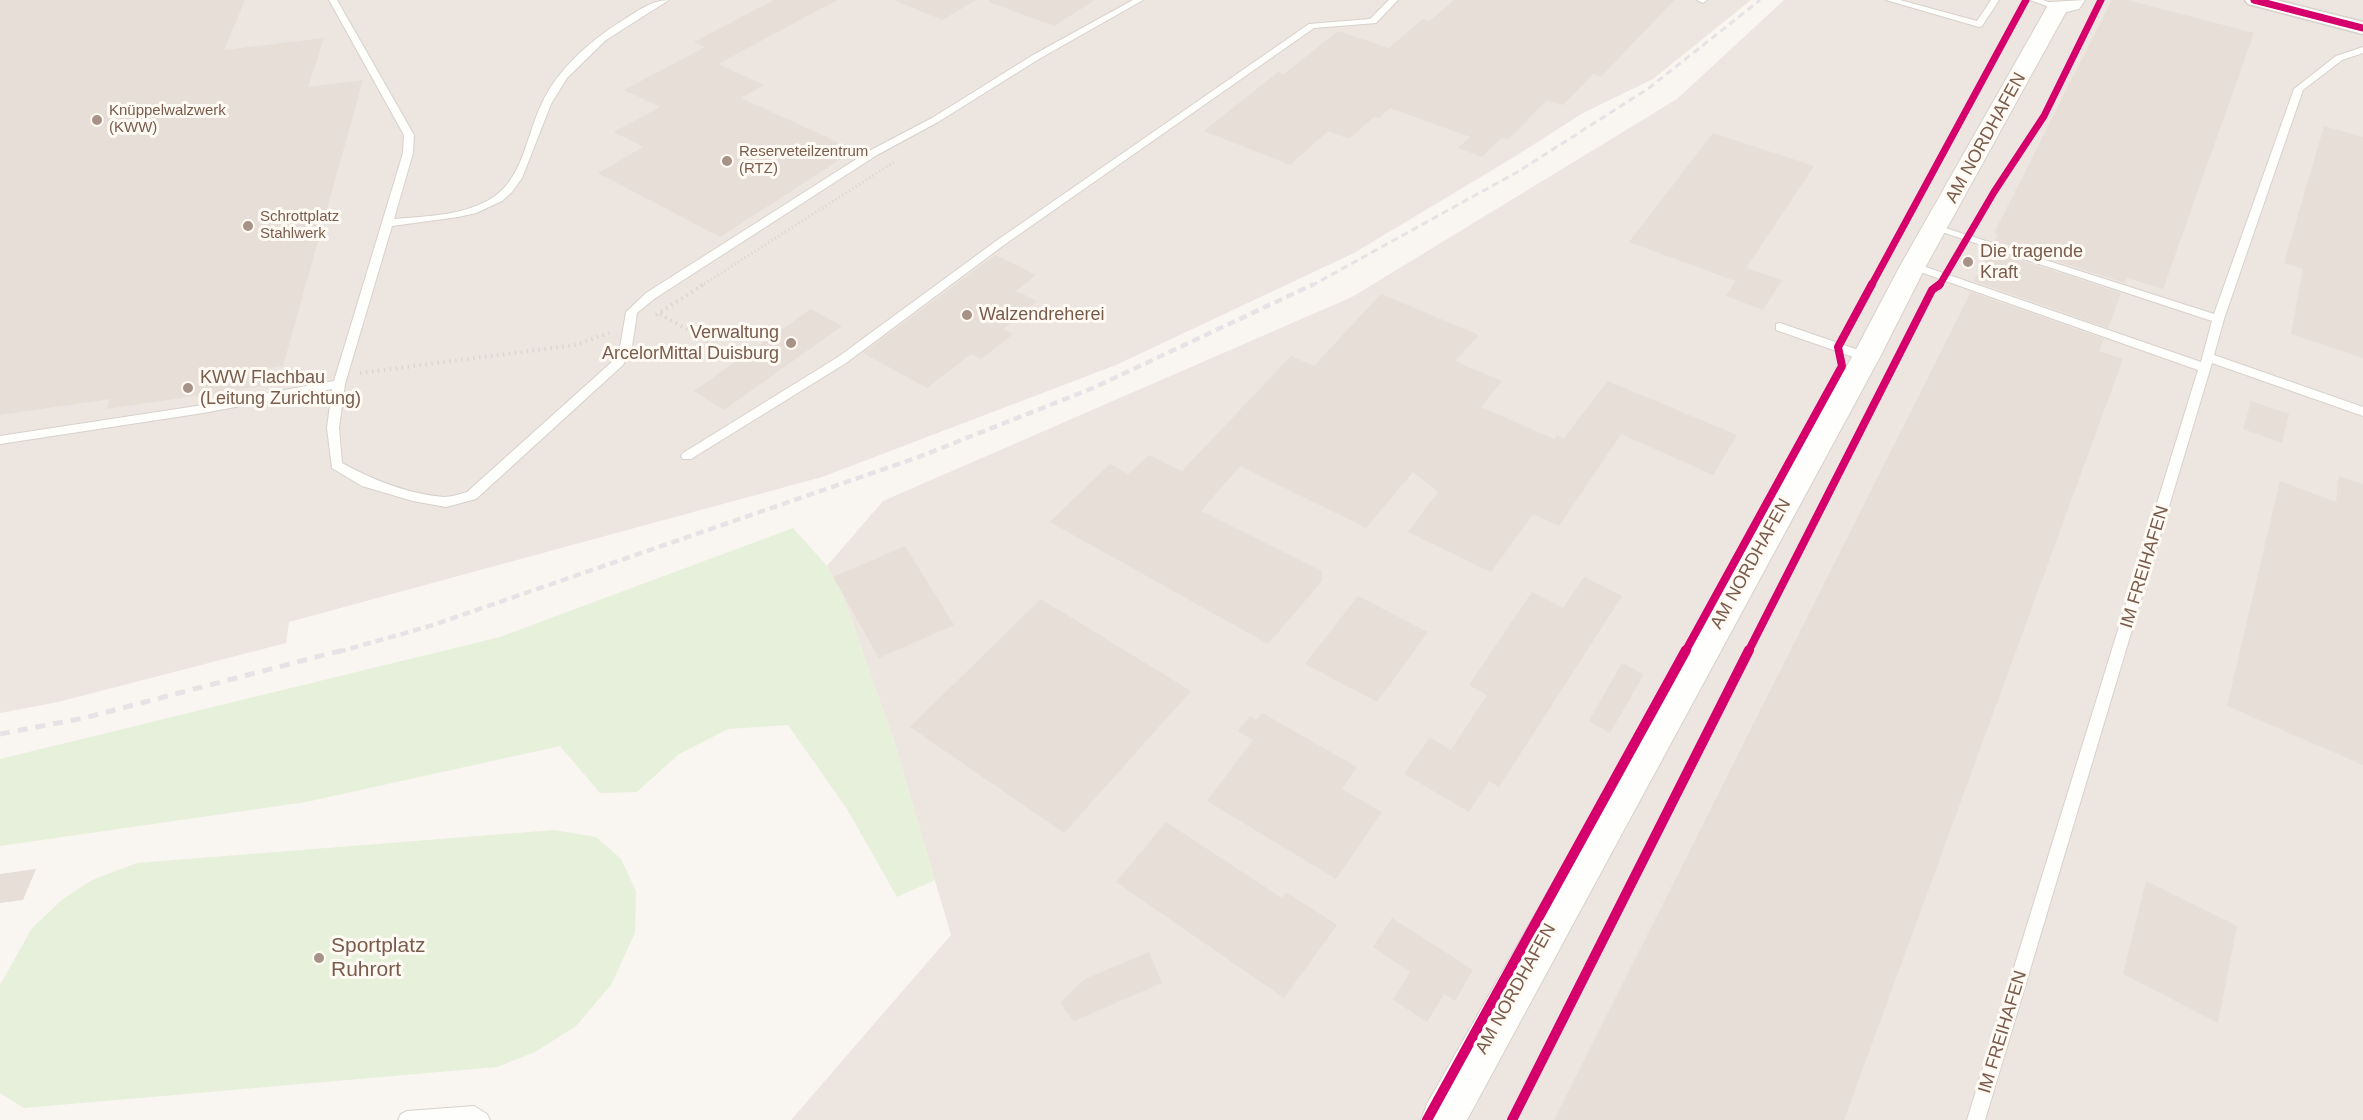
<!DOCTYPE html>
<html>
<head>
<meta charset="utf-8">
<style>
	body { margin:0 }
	canvas { display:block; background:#f9f5f0 }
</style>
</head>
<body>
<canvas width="2363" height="1120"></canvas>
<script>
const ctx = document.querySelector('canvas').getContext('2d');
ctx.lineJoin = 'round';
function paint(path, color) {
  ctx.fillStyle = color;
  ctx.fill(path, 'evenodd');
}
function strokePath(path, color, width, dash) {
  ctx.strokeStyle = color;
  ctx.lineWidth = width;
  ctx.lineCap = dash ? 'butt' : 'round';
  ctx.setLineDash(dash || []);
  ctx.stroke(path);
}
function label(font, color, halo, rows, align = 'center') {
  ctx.font = font + ' Helvetica,sans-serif';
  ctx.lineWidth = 6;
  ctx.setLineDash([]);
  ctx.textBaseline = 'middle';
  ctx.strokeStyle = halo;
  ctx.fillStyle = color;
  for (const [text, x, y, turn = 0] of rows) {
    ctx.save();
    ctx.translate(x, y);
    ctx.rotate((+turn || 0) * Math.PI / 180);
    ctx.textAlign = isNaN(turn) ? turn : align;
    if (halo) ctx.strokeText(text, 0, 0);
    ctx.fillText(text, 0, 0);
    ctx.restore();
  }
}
paint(new Path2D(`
	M0,0H1751L1653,79L1583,113L1514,157L1354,253L1116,365L822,477L289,622L286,643L58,702L0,713Z
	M1784,0H2363V1120H791L951,935L895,744L843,595L827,566L883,501L1352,297L1677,99Z`), '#ede5e0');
paint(new Path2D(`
	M793,528L827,566L843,595L895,744L935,880L897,897L847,809L788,725L728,729L679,754L637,792L600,793L560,746L306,802L0,846V759L500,637Z
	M554,830L596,837L621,859L636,891L635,933L611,985L576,1026L535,1052L497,1067L24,1108L0,1093V985L32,928L63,899L92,880L137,863Z`), '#e7f0db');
paint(new Path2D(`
	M0,0H245L224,50L324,38L308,87L363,80L283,366L269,368L263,386L106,409L110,399L0,415Z
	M774,0H837L718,64L764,85L741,98L855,150L720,237L598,173L643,147L614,132L660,107L624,90L705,47L694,42Z
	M894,0H976L942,20Z
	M990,0H1095L1054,26L989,2Z
	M1454,0H1674L1601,77L1593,74L1563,105L1547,100L1508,140L1502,137L1482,157L1458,148L1470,137L1390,108L1379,118L1375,116L1349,139L1328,131L1290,165L1204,131L1278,72L1284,74L1338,31L1389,48L1423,19L1430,21Z
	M2112,0H2128L2254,33L2163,289L2127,278L2125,283L1994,241L1998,235L1994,233Z
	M2324,126L2363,137V358L2291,334L2303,269L2284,263Z
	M1713,133L1814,166L1746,268L1782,280L1763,310L1726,296L1735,281L1629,242Z
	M1990,250L2121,293L2108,328L1974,281Z
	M995,255L1036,275L1016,291L1037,301L1003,329L1013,334L981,359L971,354L927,388L863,353Z
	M1968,291L2104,339L2099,351L2123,359L1844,1120H1554L1970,294Z
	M1381,294L1479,335L1455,361L1502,381L1481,407L1554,439L1557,435L1564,438L1608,381L1737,435L1713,475L1621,434L1559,526L1533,514L1491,572L1408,532L1438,492L1413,472L1366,528L1240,466L1201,511L1322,571V581L1268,644L1050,522L1110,464L1128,474L1149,455L1182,471L1291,356L1314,366Z
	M811,309L842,326L724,410L694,391Z
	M2251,401L2289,414L2282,443L2243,429Z
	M2339,476L2363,484V765L2227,706L2280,481L2336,502Z
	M905,546L954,625L879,658L833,577Z
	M1584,577L1622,596L1499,787L1489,781L1469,812L1404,774L1430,737L1451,750L1487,695L1469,685L1532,592L1563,608Z
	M1358,596L1428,632L1377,702L1305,664Z
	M1041,599L1191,691L1064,833L910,727Z
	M1622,663L1644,674L1610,733L1589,721Z
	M1262,713L1357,767L1342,789L1382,812L1336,879L1207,801L1253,740L1238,731L1250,716L1257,720Z
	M1166,822L1282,898L1286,892L1337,925L1284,998L1116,882Z
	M36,869L23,900L0,903V874Z
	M2146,881L2237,926L2218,1023L2123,974Z
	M1392,918L1473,970L1455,1001L1444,994L1427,1022L1393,1000L1410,972L1373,947Z
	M1149,952L1162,983L1074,1021L1060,1003L1085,979Z`), '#e6ded7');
const lane = new Path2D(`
	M329,0H337L414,135L413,153L394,219C426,216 467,216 495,196C524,175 527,133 542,103C558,69 589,42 620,22C635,13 651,0 669,0L606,40L567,78L551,104L522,178L512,192L502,201L476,213L458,217L392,226L345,384L339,428L342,463C373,480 408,494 444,497C451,497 460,494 467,492L614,360L620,347L626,312L646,293L869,151L932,118L1033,55L1133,0H1143L1039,59L938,122L877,155L654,299L637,313L632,347L623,365L476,499L446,507L413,501L362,486L332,468L327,428L332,389L203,413L0,444V436L203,405L334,381L403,153L404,135Z
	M1389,0H1398L1376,23L1314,28L1004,245L846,363L691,459H683L681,456L683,453L838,357L996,241L1309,24L1370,19Z
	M1697,0H1707L1703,3Z
	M1886,0H1900L1977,21L1991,0H1999L1982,26L1979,27Z
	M2030,0H2043L2062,7L2058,10Z
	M2363,47V53L2342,60L2303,90L2224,319L2214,355L2363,407V416L2212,363L1985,1120H1967L2198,370L1909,268L1908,266L1913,263L1917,264L2201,362L2212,321L1930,228L1935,225L1939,226L2214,314L2294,89L2336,56Z
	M1780,323L1870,354L1872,357L1866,361L1862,360L1776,330V324Z
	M474,1106L487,1114L490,1120H398L401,1114L407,1111Z`);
const street = new Path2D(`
	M2245,0H2276L2363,22V34L2248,4Z`);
const secondary = new Path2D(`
	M2085,0L2079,9L2066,12L1926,266L1880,357L1467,1120H1421L1427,1104L1852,357L1900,266L2047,7L2050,2Z`);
strokePath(lane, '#d7d1cb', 2);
strokePath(street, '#d7d1cb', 3);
strokePath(secondary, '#d9d2cb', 2);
strokePath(new Path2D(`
	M701,286L894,162`), '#dcd5d0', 3, [1, 3]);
strokePath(new Path2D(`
	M660,314L739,359
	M656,315L704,284
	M360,373L575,345L609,333`), '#dcd5d0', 4, [1.5, 4.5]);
paint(lane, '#fefefd');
paint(street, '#fefefd');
paint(secondary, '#fefefd');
strokePath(new Path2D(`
	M1311,286L1519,171L1649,88L1760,0`), '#e6e3e7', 3, [7, 4.5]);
strokePath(new Path2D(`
	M338,652L430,626L916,458L1093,388L1314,284`), '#e6e3e7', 4.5, [8, 5]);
strokePath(new Path2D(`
	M0,734L84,718L343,650`), '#e6e3e7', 5, [10, 8]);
strokePath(new Path2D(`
	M2254,0L2363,28
	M1871,286L2026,0
	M1939,286L1994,192L2044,116L2101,0`), '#d6006c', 7);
strokePath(new Path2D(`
	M1685,652L1842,366L1838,347L1872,284
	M1748,652L1932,290L1940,284`), '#d6006c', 8);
strokePath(new Path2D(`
	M1427,1120L1686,650
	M1512,1120L1749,650`), '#d6006c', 10);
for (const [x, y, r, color] of [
	[97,120,6,"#a69286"],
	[727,161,6,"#a69286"],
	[248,226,6,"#a69286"],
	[1968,262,6,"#a69286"],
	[967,315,6,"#a69286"],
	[791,343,6,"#a69286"],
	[188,388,6,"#a69286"],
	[319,958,6,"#a69286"]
]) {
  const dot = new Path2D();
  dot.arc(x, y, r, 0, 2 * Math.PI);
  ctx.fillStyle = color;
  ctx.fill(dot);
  strokePath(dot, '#fffaf3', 2);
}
label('15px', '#7a5c4d', '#fffaf3', [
	["Knüppelwalzwerk",109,111],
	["(KWW)",109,128],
	["Reserveteilzentrum",739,152],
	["(RTZ)",739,169],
	["Schrottplatz",260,217],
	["Stahlwerk",260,234]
], 'left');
label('18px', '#7a5c4d', '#fffaf3', [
	["AM NORDHAFEN",1986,138,-61],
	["AM NORDHAFEN",1751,564,-61],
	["IM FREIHAFEN",2145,567,-73],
	["AM NORDHAFEN",1516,989,-61],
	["IM FREIHAFEN",2003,1032,-73]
]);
label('18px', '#7a5c4d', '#fffaf3', [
	["Die tragende",1980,252],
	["Kraft",1980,273],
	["Walzendreherei",979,315],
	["Verwaltung",779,333,"right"],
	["ArcelorMittal Duisburg",779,354,"right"],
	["KWW Flachbau",200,378],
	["(Leitung Zurichtung)",200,399]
], 'left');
label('21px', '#7a5c4d', '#fffaf3', [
	["Sportplatz",331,946],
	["Ruhrort",331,970]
], 'left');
</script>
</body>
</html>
